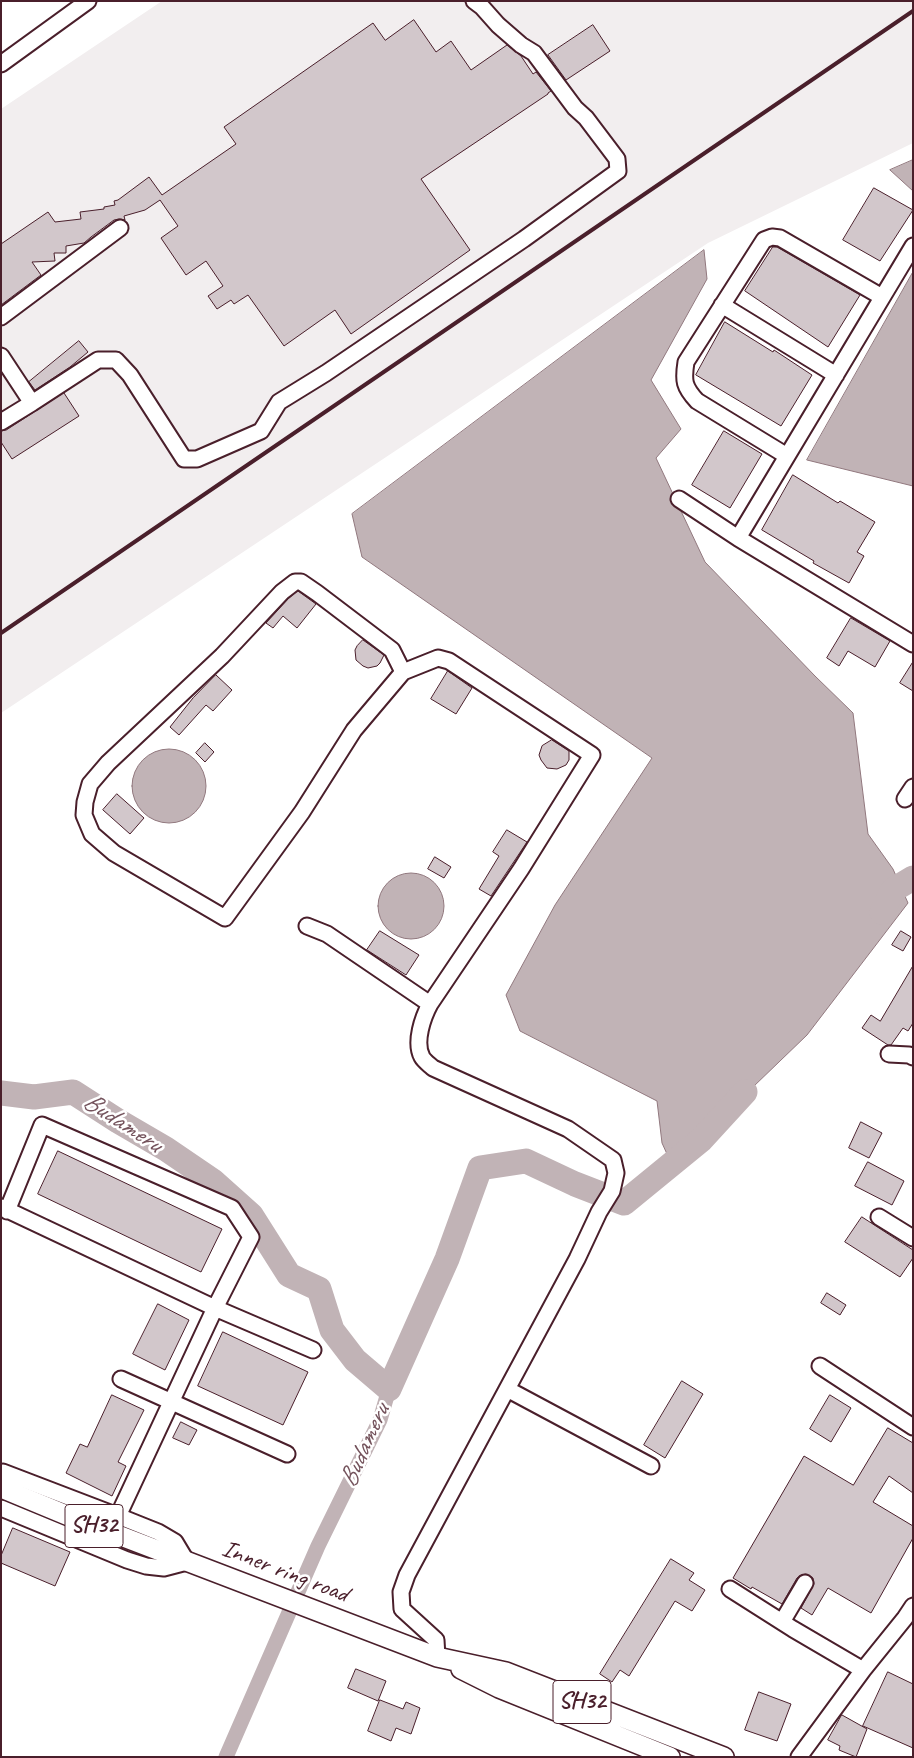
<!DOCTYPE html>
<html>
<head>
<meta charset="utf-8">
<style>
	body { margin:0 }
	#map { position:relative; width:914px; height:1758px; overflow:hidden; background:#fff; font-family:Caveat,sans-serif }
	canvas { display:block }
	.frame { position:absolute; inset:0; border:2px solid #4a1f2b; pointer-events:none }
</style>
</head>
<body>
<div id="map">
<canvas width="914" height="1758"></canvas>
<div class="frame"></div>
</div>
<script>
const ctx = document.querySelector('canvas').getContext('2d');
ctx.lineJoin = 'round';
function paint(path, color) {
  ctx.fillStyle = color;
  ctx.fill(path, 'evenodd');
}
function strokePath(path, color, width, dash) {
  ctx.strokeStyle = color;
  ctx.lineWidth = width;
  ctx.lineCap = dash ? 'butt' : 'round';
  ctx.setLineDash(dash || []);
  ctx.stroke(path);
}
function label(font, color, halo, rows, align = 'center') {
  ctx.font = font + ' Caveat,sans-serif';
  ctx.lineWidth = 5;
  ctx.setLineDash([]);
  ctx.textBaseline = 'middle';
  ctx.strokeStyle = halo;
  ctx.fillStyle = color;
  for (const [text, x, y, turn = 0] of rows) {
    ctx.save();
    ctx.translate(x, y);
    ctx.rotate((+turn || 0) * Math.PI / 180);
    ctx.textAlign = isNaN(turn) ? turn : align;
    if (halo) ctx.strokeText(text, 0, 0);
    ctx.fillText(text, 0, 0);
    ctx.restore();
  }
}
paint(new Path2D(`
	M162,1H913V143L708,243L1,713V109Z`), '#f2eeef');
const water = new Path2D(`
	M913,160V191L890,170Z
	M704,250L707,279L651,380L681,429L656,458L705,562L815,676L853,713L868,834L893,869L908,903L807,1035L672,1165L662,1143L657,1101L520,1031L506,995L555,905L652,758L362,557L352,514Z
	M913,272V486L807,460Z
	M132 786a37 37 0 1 1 74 0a37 37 0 1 1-74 0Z
	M378 906a33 33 0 1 1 66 0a33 33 0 1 1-66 0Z`);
paint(water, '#c1b3b6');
strokePath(water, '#91787e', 1);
strokePath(new Path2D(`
	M226,1757L318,1546L380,1420L389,1389`), '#c1b3b6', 15);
strokePath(new Path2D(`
	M882,912L893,890L913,878
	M1,1093L34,1097L73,1092L118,1121L166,1149L213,1181L251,1215L289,1275L319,1289L332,1330L355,1360L389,1389L447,1259L480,1168L526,1161L575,1184L624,1203L701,1140L745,1092`), '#c1b3b6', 25);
const building = new Path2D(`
	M414,20L436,52L451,41L471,70L507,45L521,56L533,74L536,72L551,91L548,93V94L421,179L470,250L351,334L335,310L284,346L248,295L234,304L231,300L217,309L208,296L223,286L206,261L186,275L161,238L178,226L160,200L145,210L124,216L125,220L119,219L114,220L91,237L84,243L66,246V253H54L55,261L32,262L41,275L1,305V244L48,212L55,222L81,219L80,212L104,209V207L115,205L114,201L118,200L149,177L162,195L236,144L224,127L373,23L385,40Z
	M593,25L610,51L566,80L548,55Z
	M874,188L913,210L880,261L843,240Z
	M773,247H777L860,295L828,347L745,291Z
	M725,322L773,352L774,350L812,375L781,426L696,375Z
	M79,341L88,352L70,367L35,390L29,382Z
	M64,393L79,416L12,459L1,442V431L6,430Z
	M724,431L762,454L730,508L692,485Z
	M793,475L838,503L840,501L875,522L857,552L864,556L849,583L813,563L814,561L762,530Z
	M298,591L316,604L297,628L283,616L273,628L266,623L288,599Z
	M851,618L890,641L875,667L848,651L839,666L827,658Z
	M363,640L384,655L380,663L377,666L368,668L363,666L356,660L355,650L357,646Z
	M913,662V691L900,683Z
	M448,671L472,688L456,714L431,699Z
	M216,675L232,690L213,711L206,705L179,735L170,727L193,698Z
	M552,740L569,751V760L566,765L557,769L547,768L541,760L539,755L542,746Z
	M205,743L214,752L205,762L196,753Z
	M117,794L144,818L130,834L103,810Z
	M507,830L527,842L491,896L479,889L499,856L493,852Z
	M435,857L451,867L444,878L428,869Z
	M380,931L419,955L406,975L367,950Z
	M901,931L911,937L903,951L892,945Z
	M913,966V1023L908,1031L903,1028L891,1045H888L862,1028L871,1015L880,1021Z
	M861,1122L882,1133L869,1158L849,1148Z
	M58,1151L222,1229L201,1272L38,1194Z
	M868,1162L904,1181L892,1205L855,1186Z
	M862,1217L913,1250V1258L900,1277L845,1242Z
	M827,1293L846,1305L840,1315L821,1303Z
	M158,1304L189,1320L165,1370L133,1354Z
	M223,1332L308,1372L283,1425L198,1386Z
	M682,1381L703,1394L665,1458L644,1445Z
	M112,1395L144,1410L118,1462L126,1466L112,1496L66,1473L80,1444L87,1447Z
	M830,1395L851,1408L831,1442L810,1429Z
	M181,1422L197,1430L189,1445L173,1438Z
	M888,1428L913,1443V1493L889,1476L873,1502L913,1526V1538L871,1613L828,1588L812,1615L801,1608L814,1584L813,1578L806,1574L801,1575L797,1578L782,1604L752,1587L751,1589L733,1578L804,1456L853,1485Z
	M13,1528L70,1552L55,1586L1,1563V1556Z
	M671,1559L694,1573L689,1580L705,1590L692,1611L675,1601L629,1676L620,1670L612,1682L600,1674Z
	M356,1669L386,1681L378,1701L348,1688Z
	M888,1672L913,1684V1748L863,1726Z
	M759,1692L791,1704L777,1741L745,1730Z
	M380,1700L403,1709L406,1702L420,1708L411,1734L396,1728L391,1741L368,1731Z
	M842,1715L867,1729L856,1757L839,1750L840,1746L828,1740Z`);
paint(building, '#d2c7cb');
strokePath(building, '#4a1f2b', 1);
const minor = new Path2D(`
	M1,64L88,1
	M722,305L836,375
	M1,317L120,228
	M1,356L32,403L98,360H116L130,375L184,459H197L261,431L279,402L326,373L524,239L618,171L617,159L586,118L575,108L534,53L521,45L498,25L482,7L474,1
	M1,422L32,403
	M787,456L697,401C684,387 683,381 686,362L764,240L772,237L780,238L882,297
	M679,499L738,538L913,644
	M738,538L913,246
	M403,672L392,650L317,593L301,582H295L282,592L222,656L108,763L90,784L85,802L84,815L92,834L114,853L225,918L302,812L354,730L403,672L438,658L449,661L592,755L521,869L430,1004
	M905,799L913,787
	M307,926L327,934L430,1004C423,1017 414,1042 422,1057C424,1061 430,1065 433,1068L568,1129L613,1160L616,1173L612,1191L599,1212L577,1259L407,1575L401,1592L402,1609L436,1640L437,1657
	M889,1054L909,1055L913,1057
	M1,1207L215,1308L313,1350
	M879,1217L913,1238
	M820,1366L913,1427
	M121,1379L287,1454
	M507,1389L651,1466
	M1,1476L3,1472L118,1516L215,1308L251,1237L232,1208L42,1125L7,1211
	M1,1508L127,1560L146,1566L164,1568L187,1562L175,1542L158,1532L118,1516
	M730,1589L793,1629L863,1670
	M782,1622L805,1583
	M799,1757L863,1670L905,1618L913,1606`);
const major = new Path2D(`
	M1,1488L71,1517L437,1657L506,1672L724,1757
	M461,1669L499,1688L670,1757`);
strokePath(minor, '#4a1f2b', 19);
strokePath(major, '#4a1f2b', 22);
strokePath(minor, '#fff', 15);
strokePath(major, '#fff', 19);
strokePath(new Path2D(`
	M1,633L913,11`), '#4a1f2b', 4);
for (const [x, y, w] of [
	[94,1526,58],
	[582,1702,58]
]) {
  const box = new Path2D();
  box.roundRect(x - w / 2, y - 21.5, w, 43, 4);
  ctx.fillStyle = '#fff';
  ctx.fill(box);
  strokePath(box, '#4a1f2b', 1);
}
label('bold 24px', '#4a1f2b', null, [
	["SH32",94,1526],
	["SH32",582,1702]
]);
label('25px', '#4a1f2b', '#fff', [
	["Inner ring road",285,1572,21]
]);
label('italic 26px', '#74535c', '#fff', [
	["Budameru",122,1123,33],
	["Budameru",365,1446,-66]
]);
</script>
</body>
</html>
